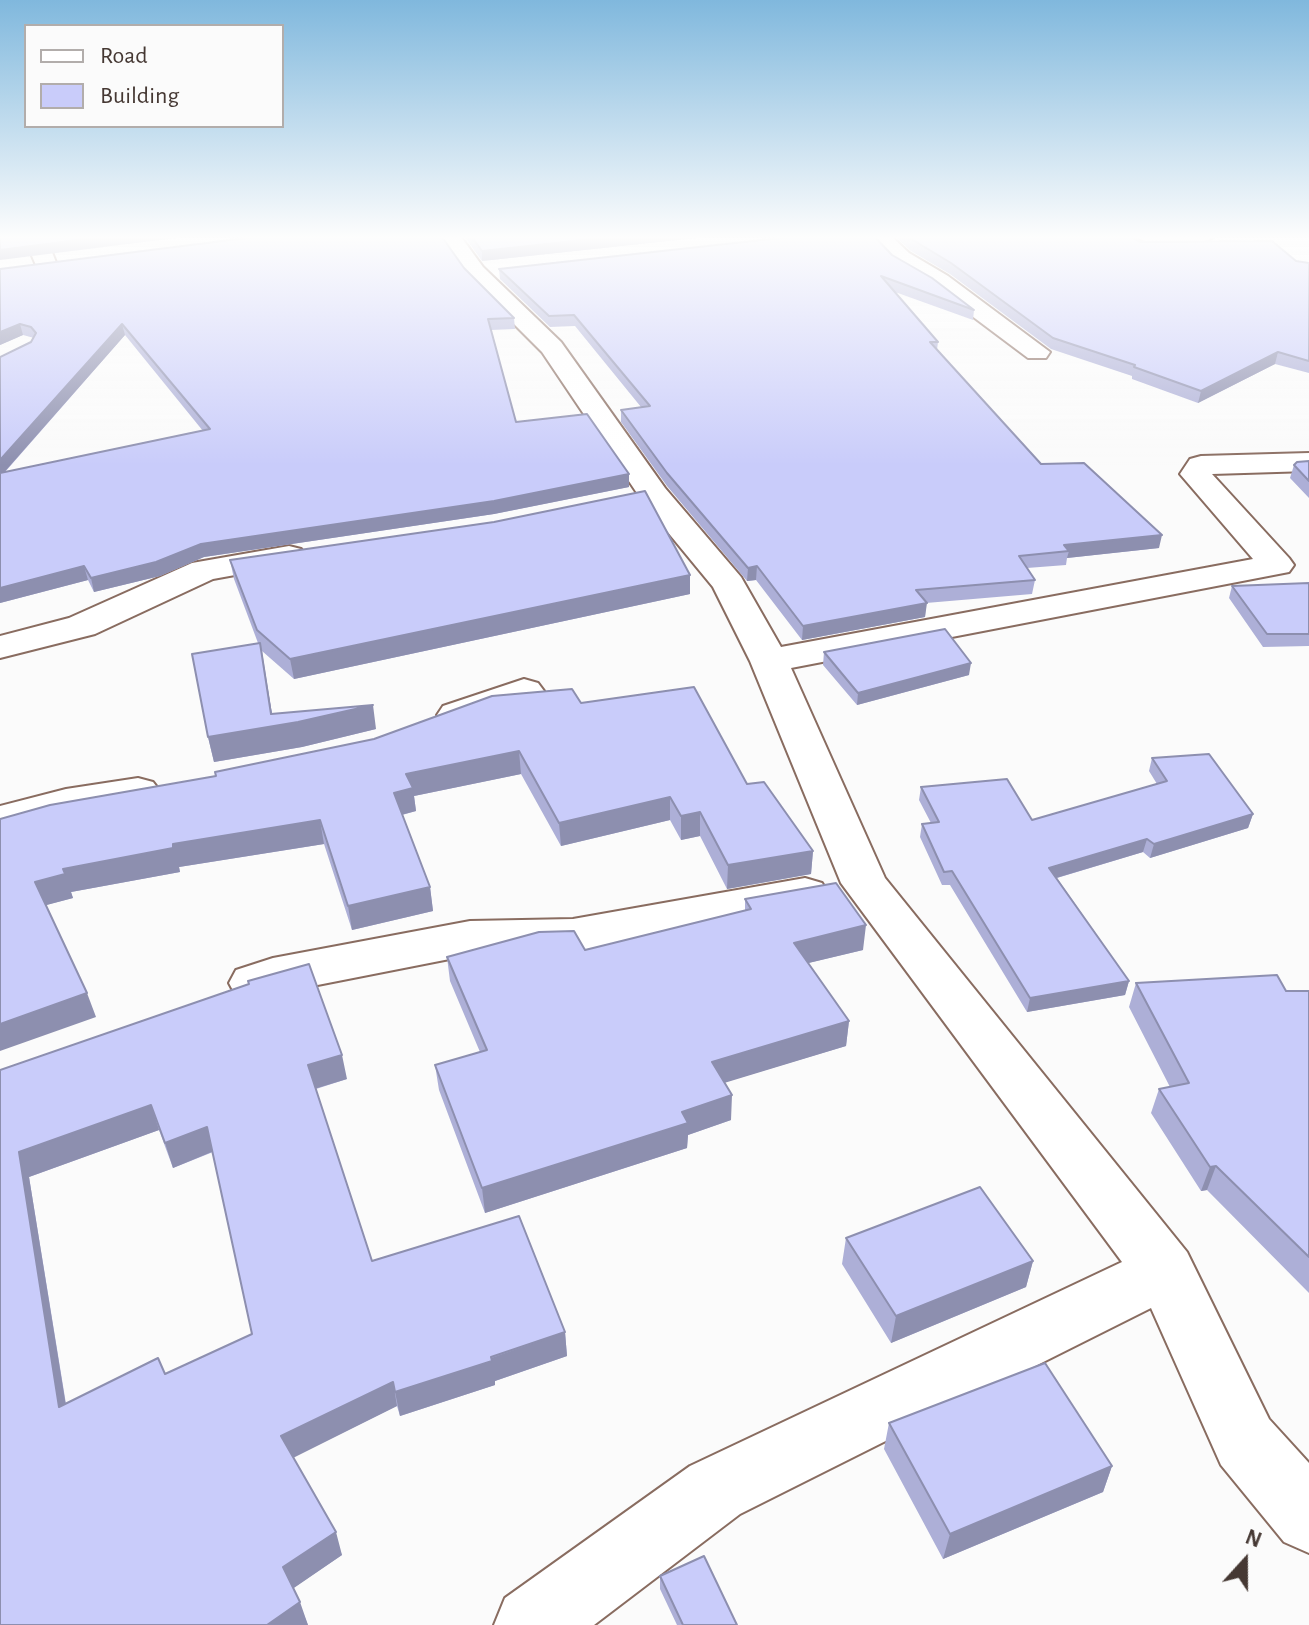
<!DOCTYPE html>
<html>
<head>
<meta charset="utf-8">
<style>
	body { margin:0 }
	#map { position:relative; width:1309px; height:1625px; overflow:hidden; background:#fbfbfb; font-family:"Alegreya Sans",sans-serif }
	canvas { display:block }
	.legend { position:absolute; left:24px; top:24px; width:260px; height:104px; box-sizing:border-box; background:#fbfbfb; border:2px solid #b2adab; margin:0; padding:10px 14px; list-style:none; font-size:24px; color:#453833 }
	.legend li { display:flex; align-items:center; gap:16px; height:40px }
	.legend b { width:40px; border:2px solid #b2adab }
	.north { position:absolute; left:1205px; top:1521px; width:80px; height:80px; -webkit-text-stroke:6px #fbfbfb; paint-order:stroke; rotate:21deg; font-size:22px; font-weight:700; line-height:32px; text-align:center; color:#453833 }
	.north::after { content:''; display:block; margin:auto; width:28px; height:36px; background:#453833; clip-path:polygon(50% 0,100% 100%,50% 72%,0 100%) }
</style>
</head>
<body>
<div id="map">
<canvas width="1309" height="1625"></canvas>
<ul class="legend">
<li><b style="height:10px;background:#fff"></b>Road</li>
<li><b style="height:22px;background:#c9ccfa"></b>Building</li>
</ul>
<div class="north">N</div>
</div>
<script>
const ctx = document.querySelector('canvas').getContext('2d');
ctx.lineJoin = 'round';
function strokePath(path, color, width, dash) {
  ctx.strokeStyle = color;
  ctx.lineWidth = width;
  ctx.lineCap = dash ? 'butt' : 'round';
  ctx.setLineDash(dash || []);
  ctx.stroke(path);
}
function paint(path, color) {
  ctx.fillStyle = color;
  ctx.fill(path, 'evenodd');
}
const street = new Path2D(`
	M24,237H46L57,265L54,270H38Z
	M439,237H461L483,267L561,342L665,488L741,577L781,647L1253,559L1180,474L1190,459L1201,456L1309,453V471L1212,474L1289,558L1294,565L1289,572L791,668L885,878L1187,1252L1269,1419L1309,1463V1553L1284,1542L1221,1465L1151,1308L740,1514L594,1625H494L505,1598L690,1466L1122,1262L841,883L750,661L713,587L643,502L542,352L467,277Z
	M868,237H892L909,253L948,276L1050,352L1046,358H1028L932,286L893,263Z
	M1137,237H1213C1203,247 1147,247 1137,237Z
	M289,546L301,549L306,556L301,563L213,579L95,634L0,658V636L69,618L192,563Z
	M524,679L538,683L544,691L538,699L471,724L457,727L443,724L437,715L443,706Z
	M138,778L153,782L160,791L153,800L69,815L0,834V806L66,789Z
	M805,878L822,883L829,894L822,905L573,953L470,955L282,992L254,1001L236,996L229,983L236,970L273,958L470,921L573,919Z`);
strokePath(street, '#896c60', 4);
paint(street, '#fff');
paint(new Path2D(`
	M465,237H705L482,261Z
	M896,237H1131L1141,242L1309,263V373L1275,364L1198,403L1132,379V376L1051,349L950,274L911,251Z
	M892,255L974,310L973,320L895,292L938,342L937,350L1041,464L1159,548L1067,558L1066,565L1027,568L1035,580L1032,594L926,603L925,617L802,640L756,580L747,581L667,486L621,422V410L641,407L575,326L550,327L500,279L499,269Z
	M464,268L514,318L515,329L491,330L516,422L629,474V487L494,514L204,557L160,576L94,592L88,580L0,603V357L31,342L34,338L23,335L0,345V269ZM125,335L203,431L5,472Z
	M1309,461V498L1290,478L1294,465Z
	M230,560L690,575V594L294,679L262,651L272,714L376,729L302,747L214,762L208,737L258,643L234,579Z
	M1309,583V646L1263,647L1229,598L1232,586Z
	M824,652L969,675L857,705L823,665Z
	M581,703L747,784L813,851L811,874L727,889L700,836L681,840L670,820L561,846L521,774L414,796L416,811L402,815L430,887L433,911L352,930L324,844L179,867L180,872L71,892L73,898L46,905L96,1017L0,819Z
	M1152,758L1253,814L1248,828L1150,858L1143,852L1057,878L1129,981L1125,995L1027,1012L950,885H942L920,837L922,824L931,823L919,800L921,787L1032,820L1157,784L1149,771Z
	M745,899L863,950L808,963L849,1021L846,1046L725,1082L731,1120L688,1135L687,1148L485,1213L439,1090L435,1065L480,1052L450,981L447,957L585,950L745,911Z
	M1136,983L1309,991V1293L1207,1190L1201,1191L1151,1113L1159,1089L1170,1087L1129,1007Z
	M0,1070L347,1079L316,1089L372,1261L565,1332L567,1356L495,1381V1385L400,1416L397,1406L293,1457L342,1555L293,1588L308,1625H0ZM159,1130L173,1168L213,1152L252,1334L165,1374L66,1404L29,1177Z
	M846,1238L1033,1261L1026,1287L891,1343L842,1264Z
	M889,1423L1112,1466L1103,1492L943,1559L884,1449Z
	M660,1576L737,1625H677L660,1589Z`), '#adafd7');
paint(new Path2D(`
	M101,237H184L0,260V250Z
	M611,237H705L482,261V251Z
	M20,324L23,335L0,345V332Z
	M122,324L125,335L0,477V460Z
	M1278,352L1275,364L1198,403L1201,391Z
	M629,474V487L494,514L204,557L160,576L94,592L91,578L201,544Z
	M1162,535L1159,548L1067,558L1069,551L1064,545Z
	M84,566L88,580L0,603V588Z
	M757,566L756,580L747,581L748,568Z
	M690,575V594L294,679L290,659Z
	M927,603L925,617L802,640L803,626Z
	M260,643L274,726L373,705L376,729L302,747L214,762L208,737Z
	M971,663L969,675L857,705L858,693Z
	M519,751L521,774L414,796L416,811L397,816L394,793L406,774Z
	M670,797V820L561,846L559,823Z
	M700,812V836L681,840V816Z
	M1253,814L1248,828L1150,858L1154,844Z
	M320,820L324,844L179,867L180,872L71,892L73,898L43,906L35,882L63,869L173,844Z
	M1147,839L1143,852L1046,881L1049,868Z
	M813,851L811,874L727,889L728,865Z
	M430,887L433,911L352,930L348,906Z
	M866,925L863,950L792,967L794,943Z
	M1129,981L1125,995L1027,1012L1030,998Z
	M87,993L96,1017L0,1051V1024Z
	M849,1021L846,1046L711,1087L712,1062Z
	M342,1055L347,1079L314,1089L308,1065Z
	M732,1095L731,1120L688,1135L687,1148L485,1213L482,1188L682,1112Z
	M151,1105L159,1130L29,1177L70,1431L59,1407L19,1152Z
	M207,1127L214,1151L173,1168L165,1143Z
	M1216,1166L1207,1190L1201,1191L1210,1167Z
	M1033,1261L1026,1287L891,1343L896,1316Z
	M565,1332L567,1356L495,1381V1385L400,1416L395,1392Z
	M393,1382L397,1406L289,1460L281,1436Z
	M1112,1466L1103,1492L943,1559L950,1534Z
	M336,1532L342,1555L291,1590L283,1567Z
	M300,1602L308,1625H267Z`), '#8d8faf');
const building = new Path2D(`
	M0,237H101L0,250Z
	M254,237H442L464,268L514,318L488,319L516,422L587,414L629,474L494,501L201,544L156,562L91,578L84,566L0,588V473L210,429L122,324L0,460V357L31,342L36,333L31,327L20,324L0,332V269Z
	M472,237H611L482,251Z
	M789,237H875L892,255L932,278L974,310L881,276L938,342H930L1041,464L1084,463L1162,535L1064,545L1069,551L1019,556L1035,580L916,590L927,603L803,626L757,566L748,568L667,473L621,410L650,406L574,315L549,316L499,269Z
	M908,237H1131L1141,242L1272,241L1296,261L1309,263V361L1278,352L1201,391L1134,367L1135,365L1053,338L951,263Z
	M1309,461V481L1294,465L1297,462Z
	M645,491L690,575L290,659L257,630L230,560L494,522Z
	M1309,583V634H1267L1232,586Z
	M945,629L971,663L858,693L824,652Z
	M260,643L271,714L373,705L298,722L208,737L192,654Z
	M694,687L747,784L764,782L813,851L728,865L700,812L681,816L670,797L559,823L519,751L406,774L413,788L394,793L430,887L348,906L320,820L173,844V848L63,869L65,874L35,882L87,993L0,1024V819L50,805L216,776L215,772L374,739L492,696L572,689L581,703Z
	M1209,754L1253,814L1154,844L1147,839L1049,868L1129,981L1030,998L952,871L944,872L922,824L939,822L921,787L1007,779L1032,820L1167,781L1152,758Z
	M836,883L866,925L794,943L849,1021L712,1062L732,1095L682,1112L688,1123L482,1188L435,1065L487,1050L447,957L539,932L574,931L585,950L751,909L745,899Z
	M309,964L342,1055L308,1065L372,1261L519,1216L565,1332L491,1357L492,1361L395,1392L393,1382L281,1436L336,1532L283,1567L300,1602L267,1625H0V1070L249,984L248,981ZM151,1105L165,1143L207,1127L252,1334L165,1374L158,1358L59,1407L19,1152Z
	M1277,975L1286,991H1309V1257L1216,1166L1210,1167L1159,1089L1189,1083L1136,983Z
	M980,1187L1033,1261L896,1316L846,1238Z
	M1045,1363L1112,1466L950,1534L889,1423Z
	M704,1556L737,1625H683L660,1576Z`);
paint(building, '#c9ccfa');
strokePath(building, '#8d8faf', 2);
const sky = ctx.createLinearGradient(0, 0, 0, 465);
sky.addColorStop(0, '#80b8dd');
sky.addColorStop(0.51, '#fdfdfd');
sky.addColorStop(1, '#fdfdfd00');
ctx.fillStyle = sky;
ctx.fillRect(0, 0, 1309, 465);
</script>
</body>
</html>
